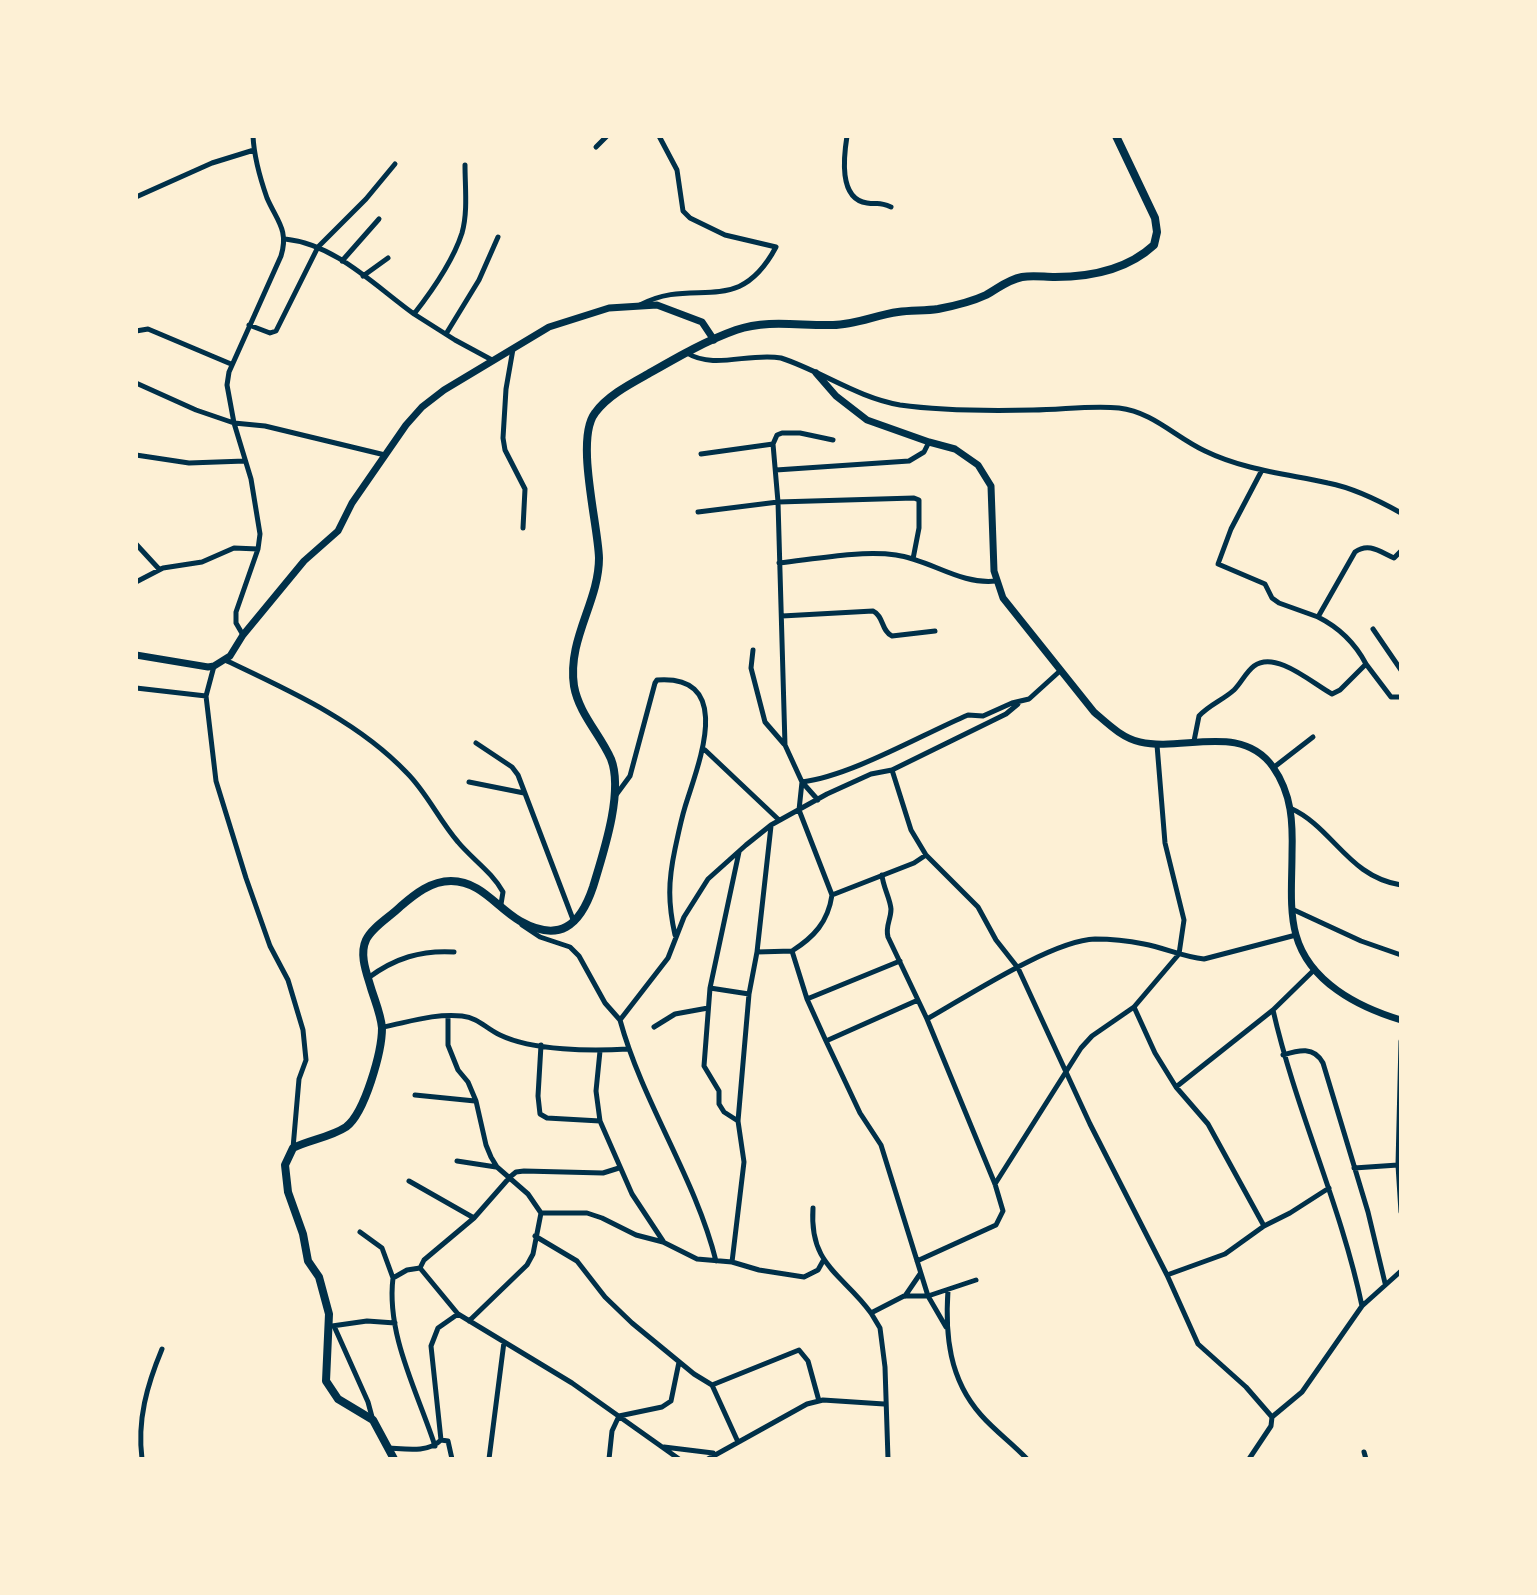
<!DOCTYPE html>
<html>
<head>
<meta charset="utf-8">
<style>
	body { margin:0 }
	#map { position:relative; width:1537px; height:1595px; overflow:hidden; background:#fdf0d5; font-family:Literata,serif }
	canvas { display:block }
	.frame { position:absolute; inset:0; border:138px solid #fdf0d5; pointer-events:none }
</style>
</head>
<body>
<div id="map">
<canvas width="1537" height="1595"></canvas>
<div class="frame"></div>
</div>
<script>
const ctx = document.querySelector('canvas').getContext('2d');
ctx.lineJoin = 'round';
function strokePath(path, color, width, dash) {
  ctx.strokeStyle = color;
  ctx.lineWidth = width;
  ctx.lineCap = dash ? 'butt' : 'round';
  ctx.setLineDash(dash || []);
  ctx.stroke(path);
}
strokePath(new Path2D(`
	M847,136C844,155 838,199 867,203C879,205 877,201 891,207
	M596,147L607,136
	M465,165C465,187 468,212 462,233C453,261 432,291 414,314L455,340L492,360
	M136,197L212,163L254,150
	M285,239C335,244 375,286 414,314
	M342,261L379,219
	M363,276L388,258
	M640,305C695,275 737,320 776,247L725,235L690,218L683,211L677,170L659,136
	M249,325L270,333L276,331L318,247L366,199L395,164
	M136,331L148,329L231,364
	M446,334L479,280L498,237
	M513,349L506,389L503,438L505,450L525,489L523,528
	M687,353C714,370 750,352 781,358C821,371 858,398 900,405C943,411 990,411 1033,410C1061,410 1091,405 1119,408C1153,412 1175,437 1205,451C1244,470 1287,474 1328,483C1354,488 1378,500 1401,513
	M136,383L196,410L234,423L265,426L385,455
	M701,454L773,444
	M136,455L189,463L245,461
	M776,470L909,461L924,452L929,442
	M1262,470L1231,529L1218,564L1265,584L1272,598L1279,603L1318,617
	M698,512L778,502L914,498L919,500V528L913,559
	M136,544L159,569
	M779,563C815,559 861,550 896,555C931,560 960,585 996,581
	M136,582L163,568L202,562L234,548L258,549
	M782,616L873,611C884,616 881,631 892,636L935,631
	M1373,629L1401,670
	M243,635L236,623V612L258,549L260,534L251,479L234,423L227,385L229,372L281,256C289,230 277,221 267,198C260,178 254,157 253,136
	M753,650L751,668L765,722L784,744
	M225,660C288,690 358,721 407,773C427,793 439,820 458,842C472,859 492,872 503,892L501,904
	M1366,664C1355,643 1338,627 1318,617L1355,552C1369,542 1380,552 1394,558L1401,551
	M136,688L206,696L214,666
	M206,696L216,781L246,878L270,946L288,980L303,1030L306,1060L299,1079L293,1148
	M1194,741L1199,716C1209,705 1223,700 1234,690C1241,683 1246,672 1254,666C1276,650 1313,684 1332,694L1340,690L1366,664L1391,697H1401
	M476,743L512,767L518,775L574,922
	M705,750L779,820
	M1273,768L1313,737
	M469,782L524,793
	M616,795L630,776L655,683L657,680C737,674 697,767 685,807C681,820 678,835 675,849C668,882 668,903 675,935
	M818,800L802,782L785,745L778,502L773,444L777,435L782,433H800L833,440
	M1290,808C1333,827 1348,877 1401,885
	M771,826L757,952L792,951
	M739,852L710,988L749,994
	M926,855L978,907L996,940L1018,968L1090,1124L1167,1275L1198,1344L1246,1387L1272,1417L1271,1426L1249,1459
	M882,875C883,887 890,898 891,909C891,920 885,926 888,937L927,1019L995,1184L1003,1211L996,1225L917,1261
	M832,895L914,863L926,855L911,830L892,770
	M1294,910L1361,941L1401,955
	M522,925L540,937L570,947L579,956L605,1003L620,1020L668,958L684,917L708,879L746,845L771,825L827,794L871,774L892,770L1006,714L1018,704
	M368,978C395,958 421,950 454,952
	M710,988L704,1066L719,1091V1104L724,1112L738,1121
	M807,999L900,961
	M1134,1007L1155,1053L1176,1087L1208,1124L1264,1226L1290,1213L1329,1188
	M1273,1010C1296,1111 1341,1205 1362,1306
	M448,1016V1045L458,1070L468,1082L476,1101L486,1145L491,1157L497,1167L528,1194L541,1213H587L602,1218L636,1235L663,1242L697,1259L732,1262L759,1270L804,1277L818,1270L823,1261
	M927,1019C966,997 1053,940 1095,939C1110,939 1129,941 1144,944C1165,948 1183,957 1204,959L1296,935
	M620,1020C643,1104 695,1177 716,1261
	M383,1027C409,1022 435,1013 462,1016C479,1018 485,1028 500,1035C533,1051 592,1051 628,1049
	M654,1027L675,1014L708,1008
	M826,1041L918,1000
	M1401,1041L1398,1165L1401,1212
	M541,1045L538,1096L540,1114L547,1118L600,1121
	M600,1051L596,1091L600,1121L632,1194L663,1241
	M1283,1055C1299,1050 1314,1046 1323,1063L1368,1212L1385,1283
	M1176,1087L1273,1010L1315,969
	M415,1095L475,1101
	M457,1161L496,1167
	M1354,1168L1398,1165
	M409,1181L474,1218
	M995,1184L1081,1048L1092,1036L1134,1007L1179,954L1184,920L1165,843L1157,745
	M813,1208C809,1266 843,1274 871,1313
	M360,1232L382,1248L393,1278
	M535,1236L577,1261L605,1297L632,1323L694,1374L712,1385L738,1442
	M732,1262L744,1162L738,1121L749,994L757,952
	M420,1268L407,1270L393,1278C386,1335 418,1393 435,1446
	M1167,1275L1225,1254L1264,1226
	M976,1280L928,1296L881,1145L860,1113L826,1041L807,999L792,951C814,937 828,922 832,895L799,810L802,782C851,776 921,735 968,715L983,716L1012,703L1029,699L1061,670
	M948,1290C945,1335 949,1379 981,1415C995,1431 1013,1444 1027,1459
	M905,1296L920,1274
	M458,1314L420,1268L424,1260L474,1218L510,1177L516,1172L524,1171L603,1173L619,1168
	M469,1321L527,1265L533,1254L541,1213
	M332,1326L367,1321L395,1323
	M334,1326L368,1402L372,1417
	M712,1385L799,1350L808,1361L819,1401
	M1272,1417L1302,1392L1362,1306L1401,1271
	M441,1440L448,1441L452,1459
	M664,1447L713,1453
	M389,1448C406,1449 428,1453 441,1440L431,1346L438,1328L458,1314L572,1383L679,1459
	M1364,1452L1366,1459
	M142,1459C137,1420 147,1385 162,1349
	M489,1459L504,1342
	M609,1459L612,1431L619,1416L662,1407L671,1401L679,1362
	M708,1459L807,1404L823,1400L884,1404
	M888,1459L885,1367L880,1328L871,1313L904,1296H928L946,1327`), '#003049', 5);
strokePath(new Path2D(`
	M816,373L836,396L867,420L929,442L955,449L978,465L991,486L994,571L1003,598L1094,712C1108,724 1122,738 1140,742C1183,752 1241,722 1273,767C1292,794 1293,823 1292,855C1292,880 1289,910 1296,935C1309,982 1358,1007 1401,1020
	M136,655L208,667L214,666L230,656L243,635L304,561L338,531L352,503L406,425L422,407L444,390L549,327L609,308L657,305L702,322L714,340`), '#003049', 7);
strokePath(new Path2D(`
	M394,1459L373,1420L338,1399L326,1381L329,1314L319,1277L308,1261L303,1234L288,1192L285,1165L293,1148C309,1140 331,1137 346,1127C365,1113 382,1051 382,1028C381,1015 375,1001 371,988C367,974 359,955 366,940C372,927 390,917 401,906C415,894 431,881 451,881C481,881 497,908 520,921C559,943 580,926 593,887C603,854 624,792 611,759C600,734 579,714 574,686C567,639 599,602 599,558C598,524 575,439 595,413C607,396 630,384 648,374C676,358 705,341 736,330C768,319 800,326 833,325C855,325 876,315 898,312C911,310 925,311 938,309C954,306 971,302 986,295C999,288 1007,280 1022,277C1033,275 1044,277 1055,277C1091,277 1127,270 1154,245L1157,232L1155,218L1116,136`), '#003049', 8);
</script>
</body>
</html>
